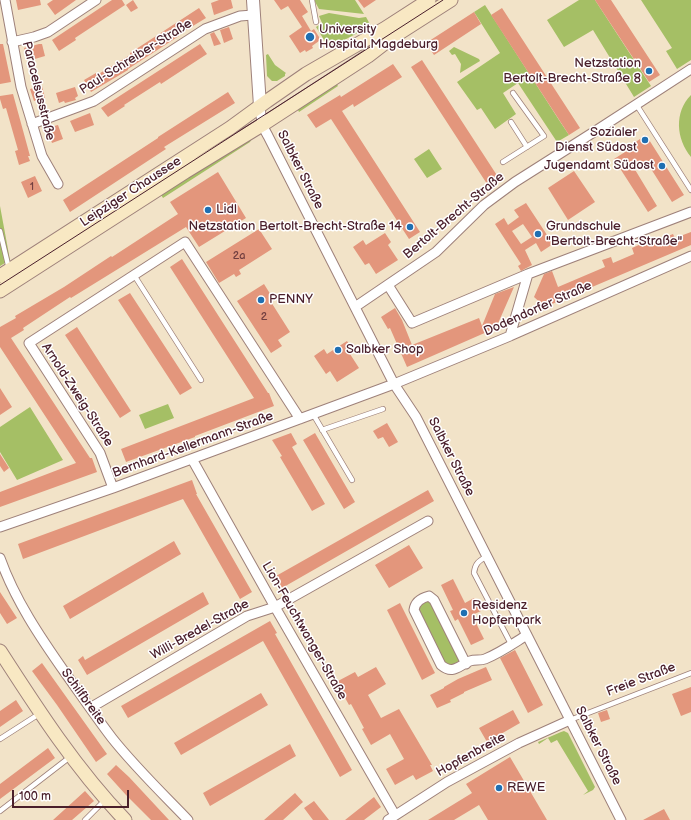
<!DOCTYPE html>
<html>
<head>
<meta charset="utf-8">
<style>
	body { margin:0 }
	#map { position:relative; width:691px; height:820px; overflow:hidden; background:#f2e3c8; font-family:"Balsamiq Sans",sans-serif }
	canvas { display:block }
	.scale { position:absolute; left:12px; top:790px; width:117px; height:18px; box-sizing:border-box; border:2px solid #4a1f2b; border-top:0; padding-left:5px; font-size:12px; line-height:14px; white-space:nowrap; color:#4a1f2b; -webkit-text-stroke:3px #fff; paint-order:stroke }
</style>
</head>
<body>
<div id="map">
<canvas width="691" height="820"></canvas>
<div class="scale">100 m</div>
</div>
<script>
const ctx = document.querySelector('canvas').getContext('2d');
ctx.lineJoin = 'round';
function paint(path, color) {
  ctx.fillStyle = color;
  ctx.fill(path, 'evenodd');
}
function strokePath(path, color, width, dash) {
  ctx.strokeStyle = color;
  ctx.lineWidth = width;
  ctx.lineCap = dash ? 'butt' : 'round';
  ctx.setLineDash(dash || []);
  ctx.stroke(path);
}
function label(font, color, halo, rows, align = 'center') {
  ctx.font = font + ' "Balsamiq Sans",sans-serif';
  ctx.lineWidth = 3;
  ctx.setLineDash([]);
  ctx.textBaseline = 'middle';
  ctx.strokeStyle = halo;
  ctx.fillStyle = color;
  for (const [text, x, y, turn = 0] of rows) {
    ctx.save();
    ctx.translate(x, y);
    ctx.rotate((+turn || 0) * Math.PI / 180);
    ctx.textAlign = isNaN(turn) ? turn : align;
    if (halo) ctx.strokeText(text, 0, 0);
    ctx.fillText(text, 0, 0);
    ctx.restore();
  }
}
paint(new Path2D(`
	M314,0H355L364,14L319,9Z
	M579,0H595L651,86L634,97L593,30L564,47L547,20Z
	M641,0H691V60L677,69L666,51L672,48Z
	M485,5L559,120L569,135L557,142L518,83L503,93L516,114L495,129L481,108L477,110L457,82L500,53L474,12Z
	M329,13L359,18L366,17L371,26L329,48L316,27L322,23L319,16Z
	M454,47L479,59L480,61L460,73L461,64L455,54L452,55L449,51Z
	M268,54L275,65L286,73L285,74V76L277,81H272L267,76L266,55Z
	M336,83L338,86L299,112L297,108Z
	M691,95V157C676,139 674,112 691,95Z
	M253,137L250,142L163,198L160,193Z
	M429,149L442,169L427,178L414,159Z
	M0,206L10,260L0,266Z
	M168,404L174,418L145,429L139,415Z
	M30,407L63,460L17,480L0,452V427Z
	M424,599L431,602L459,660L455,665L452,666L445,663L418,610L420,601Z
	M564,731L568,733L595,787L593,790L583,795L588,791L557,740L551,743L548,738L539,744L538,742L561,732Z`), '#a5bf65');
paint(new Path2D(`
	M16,0H40L41,5L18,10Z
	M53,0H76L55,15L47,4Z
	M112,0H122L125,5L75,38L76,40L59,51L52,40Z
	M133,0L138,8L131,12L126,5Z
	M219,0H231L233,8L214,15L211,3Z
	M274,0H300L308,12L302,16L311,31L314,29L319,37V41L312,46L313,48L306,52L305,50L300,53L289,36L302,27L288,6L281,10Z
	M358,0H376L364,8Z
	M595,0H611L660,75L649,82Z
	M199,8L206,18L178,35L179,36L128,69V70L91,92L84,80L96,73L97,75L130,55V53Z
	M502,8L580,128L569,135L491,15Z
	M474,12L481,24L434,55L426,43Z
	M229,27L233,39L224,43L220,30Z
	M214,32L221,44L214,46L210,34Z
	M0,44H3L11,82L0,84Z
	M39,44H42L45,56L28,61L24,48Z
	M200,44L207,54L161,84L160,82L124,105L125,106L108,117L101,108Z
	M422,60L500,180L489,187L411,67Z
	M393,64L402,77L354,107L353,104L342,111L420,232L409,239L331,119L316,128L307,115L340,95L341,97Z
	M42,86L45,98L34,101L30,89Z
	M75,87L78,96L75,98L76,100L65,103L64,101L59,103L56,93Z
	M228,92L235,103L164,147L166,149L70,212L63,200L158,138V137Z
	M13,94L30,156H28L30,161L19,165L15,151L18,150L6,108L3,109L0,99V96Z
	M90,113L94,125L75,132L70,121Z
	M58,125L63,139L52,143L47,128Z
	M646,135L684,195L672,202L646,161L634,168L657,206L648,212L614,159L636,145L634,143Z
	M574,171L595,202L568,220L548,188Z
	M218,172L246,218L199,247L186,227L71,298L70,297L23,328L24,330L11,338L90,458H92L97,472L0,507V492L76,463L0,347V327L16,318L15,316L64,287L111,256L112,257L178,214L170,202Z
	M35,176L42,191L28,198L21,182Z
	M526,203L553,244L541,252L536,243L525,250L532,265L521,271L518,266L521,264L495,224L504,218L508,225L519,217L514,210ZM523,224L532,237L521,244L512,231Z
	M259,229L272,249L239,270L241,274L236,277L234,274L219,283L206,262Z
	M691,232V245L545,307L534,297L544,274L552,271L558,287L605,267L602,260L611,257L613,263L634,254L632,248L641,244L642,247L673,234L675,238Z
	M385,233L391,242L388,245L398,260L376,274L369,263L365,265L353,247L363,240L366,245Z
	M182,259L268,393H269L274,406L195,436V437L126,462L121,449L254,398L170,267Z
	M264,284L274,300L271,302L290,332L278,340L282,346L271,353L237,301Z
	M514,287L496,328L407,367L390,328L388,329L381,317L395,308L402,320L412,345L479,318L482,326L495,294Z
	M130,293L192,388L180,395L118,300Z
	M77,327L131,411L120,418L65,335Z
	M347,341L353,352L350,354L359,368L337,382L330,371L326,374L314,356L324,349L327,354Z
	M0,388L12,407L0,415Z
	M387,423L398,442L389,447L383,437L378,439L373,431Z
	M291,433L297,444L292,447L325,504L312,511L280,457L282,456L272,440Z
	M315,433L355,502L344,509L303,440Z
	M0,454L9,468L4,472L0,466Z
	M192,480L197,494H196L252,592L240,599L183,499L23,559L18,544Z
	M428,490L434,501L282,588L276,576Z
	M174,541L181,554L70,619L63,606Z
	M409,545L423,568L389,588L375,565Z
	M453,579L465,603L474,598L481,611L472,615L484,639L471,645L458,619L455,621L450,611L453,610L441,585Z
	M0,592L17,618L7,624L0,613Z
	M203,592L209,604L87,675L78,660L83,656L85,660Z
	M400,603L435,673L422,680L387,610Z
	M270,621L277,633L275,634L352,770L340,777L263,641L128,718L121,706Z
	M515,650L543,705L528,713L500,658Z
	M42,663L107,754L96,762L57,705L32,671Z
	M376,667L386,684L368,695L381,718L399,709L432,765H430L433,771L416,780L413,775L395,785L386,769L404,759L390,734L371,745L362,729L364,728L351,704L349,705L339,687L341,686L338,681L355,672L358,677Z
	M486,667L492,680L464,692V693L450,700L451,702L437,708L430,695L444,688V687L458,679Z
	M691,687V712L681,716L672,694Z
	M261,693L268,705L181,755L174,743Z
	M16,700L23,711L0,727V711Z
	M513,710L520,723L487,742L479,728Z
	M607,710L610,719L601,722L598,713Z
	M290,744L296,756L210,806L203,793Z
	M48,748L55,758L0,799V784Z
	M510,757L547,820H488L479,805L454,820H428L472,793L466,784Z
	M116,765L129,777L169,820H151L126,795L107,774Z
	M85,791L94,801L72,820H53Z
	M295,793L303,802L283,820H264Z
	M374,797L381,807L364,820H345Z
	M314,801L329,820H313L304,808Z
	M664,809L670,820H643Z`), '#e3967c');
const service = new Path2D(`
	M312,0L316,22
	M636,104L691,190
	M511,122L527,147
	M503,162L544,136L513,93
	M0,231L9,269
	M134,275L201,380
	M313,414L352,480
	M322,430L383,409
	M487,556C479,561 475,563 474,573L511,644
	M570,720L691,673
	M0,739L39,714
	M0,811L70,757
	M85,820L104,801`);
const minor = new Path2D(`
	M5,0L21,87L42,156L58,184
	M12,42L34,37L48,32L96,0
	M260,106L262,125L268,136L394,384L416,417L621,820
	M32,124L94,101L205,29L240,16L253,15
	M388,285L412,323L528,274L691,212
	M355,307L436,252L484,205L515,182L597,130L691,69
	M510,336L528,274
	M192,459L275,607L395,815
	M113,488L100,453L29,343L185,242L300,419
	M0,527L113,488L394,384L510,336L691,256
	M0,558C15,600 40,637 66,674C81,695 96,717 112,738C135,767 162,793 188,820
	M466,664L434,600L429,596C421,598 415,602 414,610L441,665C453,675 458,666 470,661C475,659 480,661 485,659C500,653 514,643 527,635
	M90,708L247,616L275,607L428,521
	M388,820L447,782L519,743L570,720`);
const tertiary = new Path2D(`
	M253,0L260,106`);
const secondary = new Path2D(`
	M0,276L230,128L267,101L306,74L384,29L429,0
	M0,291L185,172L262,125L368,56L390,39L451,0
	M0,651C38,710 76,769 125,820`);
strokePath(service, '#9e817a', 6);
strokePath(minor, '#9e817a', 11);
strokePath(tertiary, '#9e817a', 14);
strokePath(secondary, '#9e817a', 15);
strokePath(service, '#fff', 4.5);
strokePath(minor, '#fff', 9);
strokePath(tertiary, '#fff', 12);
strokePath(secondary, '#f8e8c3', 13);
strokePath(new Path2D(`
	M0,285L443,0`), '#4a1f2b', 1);
for (const [x, y, r, color] of [
	[310,37,5,"#1f6fb2"],
	[649,71,4,"#1f6fb2"],
	[645,140,4,"#1f6fb2"],
	[662,166,4,"#1f6fb2"],
	[208,210,4,"#1f6fb2"],
	[410,227,4,"#1f6fb2"],
	[538,234,4,"#1f6fb2"],
	[261,300,4,"#1f6fb2"],
	[338,350,4,"#1f6fb2"],
	[464,613,4,"#1f6fb2"],
	[499,788,4,"#1f6fb2"]
]) {
  const dot = new Path2D();
  dot.arc(x, y, r, 0, 2 * Math.PI);
  ctx.fillStyle = color;
  ctx.fill(dot);
  strokePath(dot, '#fff', 1.5);
}
label('11px', '#703d3f', null, [
	["1",32,187],
	["2a",239,256],
	["2",264,317]
]);
label('13px', '#4a1f2b', '#fff', [
	["University",319,30],
	["Hospital Magdeburg",319,45],
	["Netzstation",641,64,"right"],
	["Bertolt-Brecht-Straße 8",641,79,"right"],
	["Sozialer",637,133,"right"],
	["Dienst Südost",637,148,"right"],
	["Jugendamt Südost",654,166,"right"],
	["Lidl",216,210],
	["Netzstation Bertolt-Brecht-Straße 14",402,227,"right"],
	["Grundschule",546,227],
	["\"Bertolt-Brecht-Straße\"",546,242],
	["PENNY",269,300],
	["Salbker Shop",346,350],
	["Residenz",472,606],
	["Hopfenpark",472,621],
	["REWE",507,788]
], 'left');
label('13px', '#4a1f2b', '#fff', [
	["Paul-Schreiber-Straße",136,57,-32],
	["Paracelsusstraße",38,91,76],
	["Salbker Straße",300,170,63],
	["Leipziger Chaussee",131,192,-33],
	["Bertolt-Brecht-Straße",454,216,-40],
	["Dodendorfer Straße",538,309,-24],
	["Arnold-Zweig-Straße",77,395,57],
	["Bernhard-Kellermann-Straße",193,445,-20],
	["Salbker Straße",451,457,63],
	["Willi-Bredel-Straße",200,630,-29],
	["Lion-Feuchtwanger-Straße",304,631,60],
	["Freie Straße",641,680,-21],
	["Schilfbreite",83,697,54],
	["Salbker Straße",598,746,63],
	["Hopfenbreite",471,755,-29]
]);
</script>
</body>
</html>
